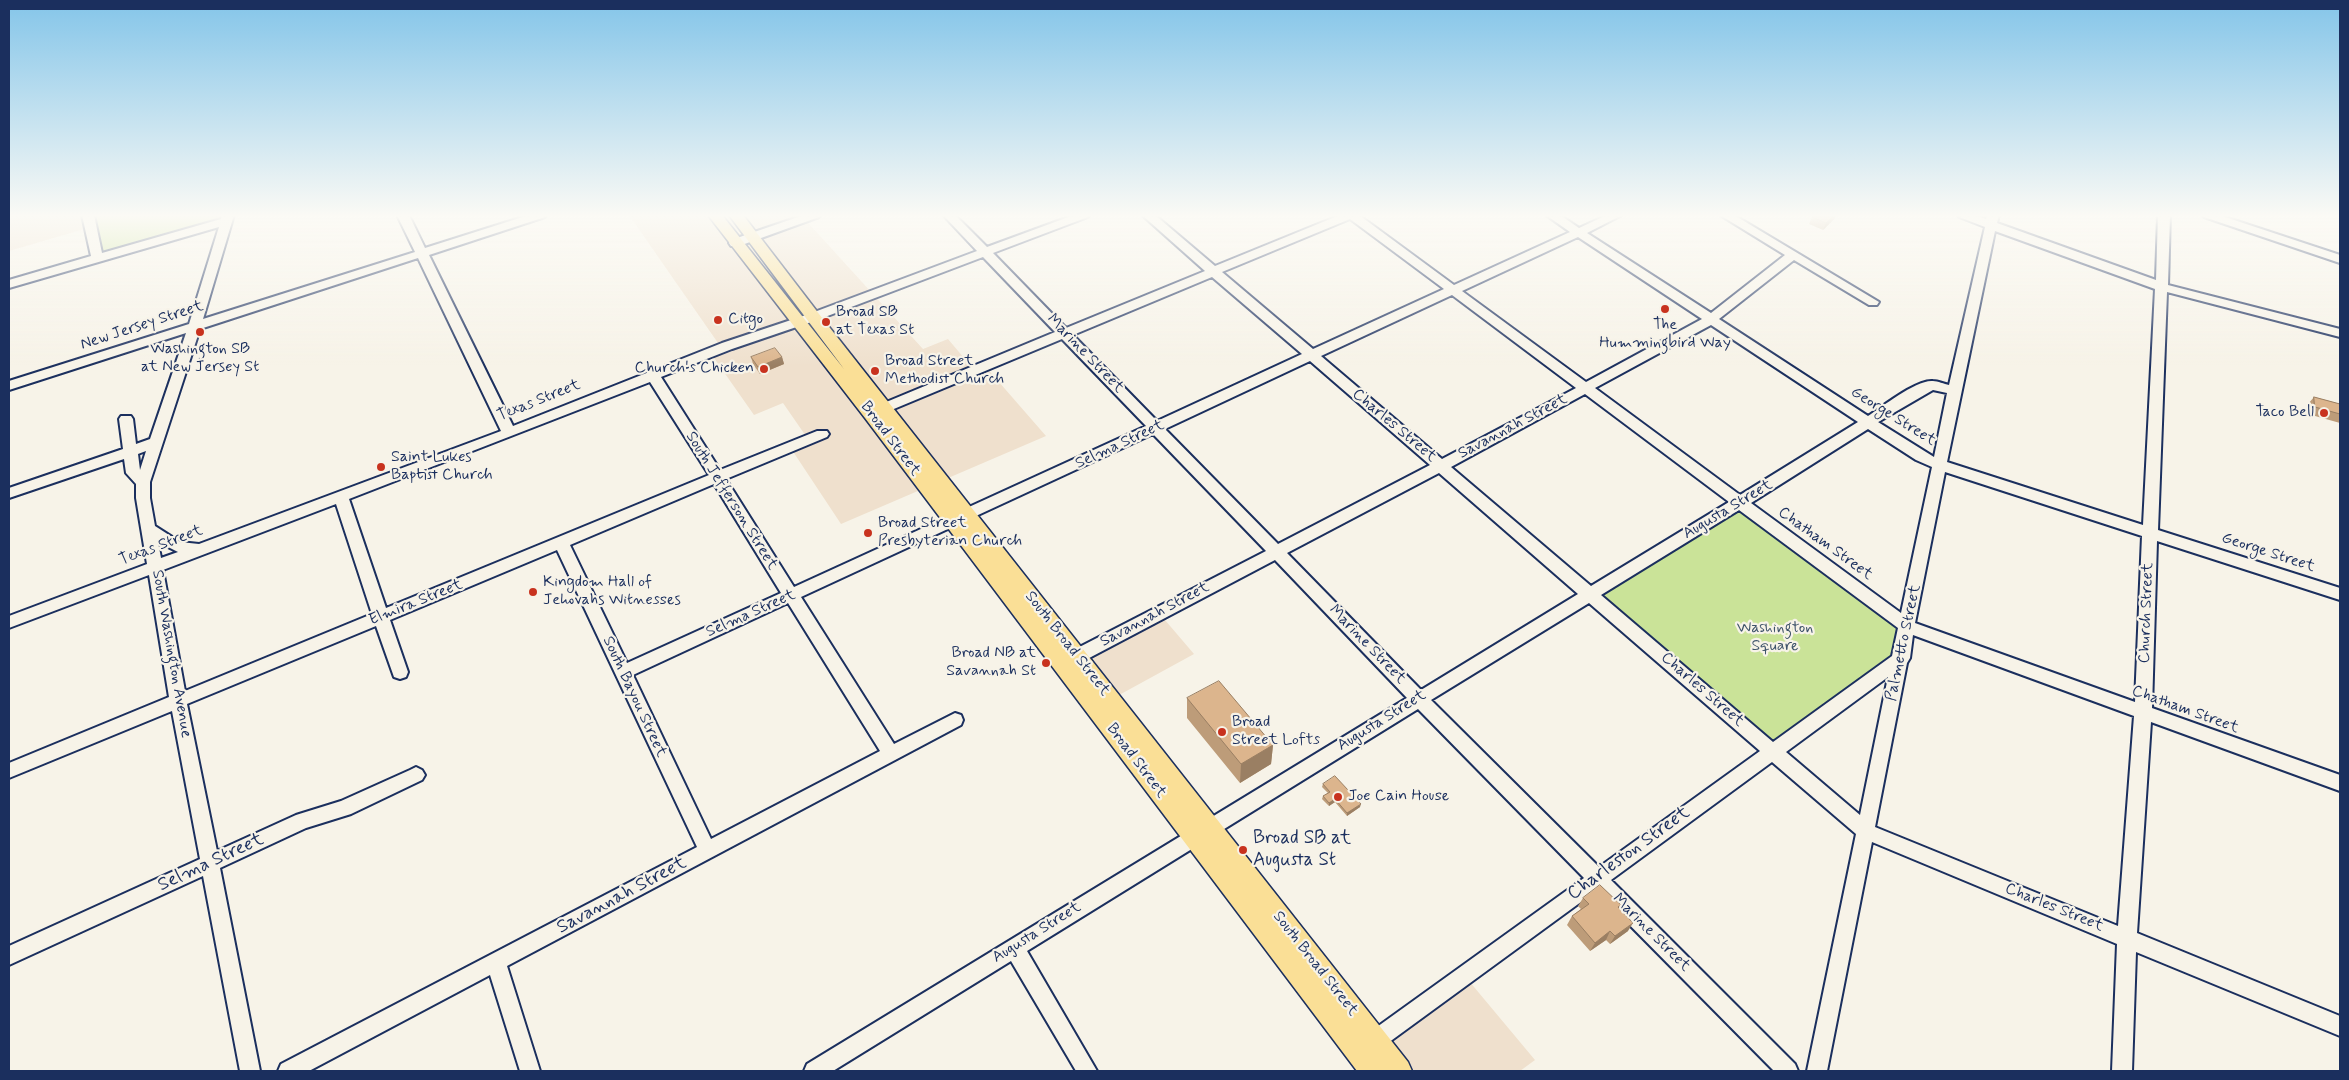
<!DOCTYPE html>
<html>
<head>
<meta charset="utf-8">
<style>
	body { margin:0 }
	#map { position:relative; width:2349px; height:1080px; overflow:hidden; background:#f7f3e8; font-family:Mynerve,sans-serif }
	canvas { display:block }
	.frame { position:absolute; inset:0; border:10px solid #1b2f5e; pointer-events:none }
</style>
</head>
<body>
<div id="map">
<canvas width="2349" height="1080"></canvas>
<div class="frame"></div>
</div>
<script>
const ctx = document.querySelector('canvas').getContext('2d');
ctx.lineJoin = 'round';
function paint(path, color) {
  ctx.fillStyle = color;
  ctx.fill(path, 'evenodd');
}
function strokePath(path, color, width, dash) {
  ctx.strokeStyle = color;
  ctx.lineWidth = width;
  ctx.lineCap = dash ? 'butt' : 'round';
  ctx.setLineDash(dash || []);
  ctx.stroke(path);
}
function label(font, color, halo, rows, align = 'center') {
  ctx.font = font + ' Mynerve,sans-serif';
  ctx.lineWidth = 4.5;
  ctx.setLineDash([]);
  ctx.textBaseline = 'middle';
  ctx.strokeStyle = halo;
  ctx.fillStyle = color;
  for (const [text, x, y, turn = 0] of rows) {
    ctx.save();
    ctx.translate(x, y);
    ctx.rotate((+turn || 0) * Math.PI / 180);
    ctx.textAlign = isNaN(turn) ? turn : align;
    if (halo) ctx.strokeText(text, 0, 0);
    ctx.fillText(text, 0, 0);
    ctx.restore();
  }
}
paint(new Path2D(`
	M9,215H93L95,226L9,251Z
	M629,215H801L923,349L948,339L975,371L985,366L1046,436L841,524L792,450L810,442L783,403L754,415L707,348L718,343Z
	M1159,613L1194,654L1110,700L1077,656Z
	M1464,975L1535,1060L1520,1071H1399L1375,1041Z`), '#efe0cd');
paint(new Path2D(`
	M93,215H223L221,220L102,255Z
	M1739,503L1908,627L1902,658L1772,750L1591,594Z`), '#cae398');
const minor = new Path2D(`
	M82,215H94L102,253L221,219L222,215H234L203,319L415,252L397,215H409L425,248L529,215H547L545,217L429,255L513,426L722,343L809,314L977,251L943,215H955L987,247L1074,215H1090L1088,217L993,253L1066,328L1205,271L1142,215H1155L1215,266L1340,215H1359L1454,285L1570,232L1546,215H1560L1579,228L1607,215H1622L1587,233L1711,313L1785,255L1720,215H1734L1879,302L1877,305H1869L1794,260L1719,319L1868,416C1882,407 1917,379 1933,381C1938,381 1944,384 1949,385L1985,227L1959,217L1957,215H1974L1986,219L1987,215H1999L1997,223L2156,280L2158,215H2170L2168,285L2340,329V337L2167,292L2158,530L2340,588V600L2157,541L2152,708L2340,775V791L2151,722L2137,933L2340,1016V1036L2136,952L2132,1071H2112L2117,944L1872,842L1827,1071H1807L1856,834L1772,762L1611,880L1795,1064L1798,1071H1774L1596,891L1377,1051L1370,1054L1363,1051L1360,1044L1363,1037L1584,878L1418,709L1027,951L1097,1071H1076L1011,961L833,1071H804L807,1064L1407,698L1275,560L1074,666L1068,668L1062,666L1060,661L1062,656L1266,551L1153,434L801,597L894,744L955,713L961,715L963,720L961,725L507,966L540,1071H520L490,975L309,1071H278L281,1064L697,847L557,550L390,620L408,672L406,677L400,679L394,677L376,626L187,704L217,851L296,815L341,801L410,770L416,767L422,770L425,775L422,780L351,814L306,828L220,868L260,1071H240L203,876L9,965V946L200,859L172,711L9,778V763L169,697L149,575L9,628V616L147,564L136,498V484L126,473L124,459L9,498V488L123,449L119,419L121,416H131L133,419L136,444L150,439L186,333L9,390V381L189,324L219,227L9,288V280L91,256ZM1350,219L1444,289L1313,349L1222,272ZM1995,231L2155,289L2143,525L1947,462ZM1578,237L1702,319L1586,382L1462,291ZM983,257L1055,332L867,410L865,413L867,416H877L1062,339L1146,426L794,587L726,479L827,437L829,434L827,431H817L720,470L661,377L732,349L817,320ZM418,258L501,431L199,544L180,542L155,526L150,498V482L200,329ZM1212,277L1302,354L1157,421L1073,335ZM1452,295L1576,388L1442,459L1321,356ZM1711,325L1858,422L1740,495L1595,388ZM1310,361L1430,465L1278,544L1165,429ZM650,382L709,475L386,608L349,499ZM1933,390L1947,393L1934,457L1878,422ZM1585,394L1729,502L1591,586L1451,467ZM1868,429L1916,460L1932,467L1901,613L1751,503ZM146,451L140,470L138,454ZM1945,472L2142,536L2135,702L1915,623ZM1439,473L1578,594L1421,690L1287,553ZM714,484L781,593L627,663L570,545ZM336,504L372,614L185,691L163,570ZM1739,510L1898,628L1892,656L1773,742L1601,595ZM158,542L178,552L161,558ZM788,603L880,751L711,839L633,675ZM1589,603L1760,751L1599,867L1431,700ZM1913,635L2134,716L2118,926L1875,827L1907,663L1910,658ZM1888,677L1860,815L1786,752Z
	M804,215H821L819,217L739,246H731L729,243L731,240Z
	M2202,215H2219L2340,255V263L2204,217Z`);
const major = new Path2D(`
	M708,215H722L844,369L729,215H743L819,314L1408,1062L1412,1071H1357L865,418Z`);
strokePath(minor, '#1b2f5e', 4);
strokePath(major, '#1b2f5e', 3);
paint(minor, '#f7f3e8');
paint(major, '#fadf96');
paint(new Path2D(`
	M1814,215H1836L1835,218L1823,230L1809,224L1812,217Z
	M751,357H782L784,364L760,374L753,364Z
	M2314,397L2340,404V423L2308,414V404Z
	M1187,698L1273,745L1271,764L1240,783L1187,718Z
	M1323,784L1360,807L1347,816L1335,802L1329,806L1322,799L1323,796L1328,793L1322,787Z
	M1583,898L1621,905L1620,909L1628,931L1610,944L1606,940L1590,951L1567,925L1572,916L1581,909L1578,906Z`), '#bd9c79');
paint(new Path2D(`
	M1834,215H1836L1835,218L1823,230L1826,223Z
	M782,357L784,364L760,374L758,367Z
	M1273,745L1271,764L1240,783L1241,764Z
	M1335,799V802L1329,806V803Z
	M1361,804L1360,807L1347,816V813Z
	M1633,923L1628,931L1610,944L1615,936Z
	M1610,931L1606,940L1590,951L1595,943Z`), '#9a7f63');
const building = new Path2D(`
	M1814,215H1834L1826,223L1812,217Z
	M775,348L782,357L758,367L751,357Z
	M2314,397L2340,404V414L2315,407Z
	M1219,681L1273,745L1241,764L1187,698Z
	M1335,776L1361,804L1347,813L1335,799L1329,803L1323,796L1330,792L1323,784Z
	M1600,885L1621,905L1618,907L1633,923L1615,936L1610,931L1595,943L1572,916L1589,904L1583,898Z`);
paint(building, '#dcb58d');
strokePath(building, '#9a7f63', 1);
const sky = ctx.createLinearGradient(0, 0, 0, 366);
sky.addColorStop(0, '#84c5e9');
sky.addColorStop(0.59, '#fbfaf5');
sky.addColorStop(1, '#fbfaf500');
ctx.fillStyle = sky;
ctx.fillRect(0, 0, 2349, 366);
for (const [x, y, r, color] of [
	[1665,309,5,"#c8321e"],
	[718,320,5,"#c8321e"],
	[826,322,5,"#c8321e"],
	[200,332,5,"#c8321e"],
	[764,369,5,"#c8321e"],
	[875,371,5,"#c8321e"],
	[2324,413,5,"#c8321e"],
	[381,467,5,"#c8321e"],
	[868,533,5,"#c8321e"],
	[533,592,5,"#c8321e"],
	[1046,663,5,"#c8321e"],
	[1222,732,5,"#c8321e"],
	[1338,797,5,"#c8321e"],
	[1243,850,5,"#c8321e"]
]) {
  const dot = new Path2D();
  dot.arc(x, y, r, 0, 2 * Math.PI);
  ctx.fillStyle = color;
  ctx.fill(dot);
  strokePath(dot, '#f7f3e8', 2);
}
label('16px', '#1b2f5e', '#f7f3e8', [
	["Broad SB",836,313],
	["at Texas St",836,331],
	["Citgo",728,320],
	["The",1665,326,"center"],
	["Hummingbird Way",1665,344,"center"],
	["Washington SB",200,350,"center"],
	["at New Jersey St",200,368,"center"],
	["Broad Street",885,362],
	["Methodist Church",885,380],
	["Church's Chicken",754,369,"right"],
	["Taco Bell",2314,413,"right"],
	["Saint Lukes",391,458],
	["Baptist Church",391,476],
	["Broad Street",878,524],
	["Presbyterian Church",878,542],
	["Kingdom Hall of",543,583],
	["Jehovahs Witnesses",543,601],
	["Broad NB at",1036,654,"right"],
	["Savannah St",1036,672,"right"],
	["Broad",1232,723],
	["Street Lofts",1232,741],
	["Joe Cain House",1348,797]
], 'left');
label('16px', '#1b2f5e', '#f7f3e8', [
	["New Jersey Street",142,326,-18],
	["Marine Street",1085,354,46],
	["Texas Street",539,401,-22],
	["George Street",1893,417,32],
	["Charles Street",1394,426,40],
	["Savannah Street",1513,427,-28],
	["Broad Street",890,439,53],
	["Selma Street",1120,445,-25],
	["South Jefferson Street",731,501,58],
	["Augusta Street",1728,510,-31],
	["Chatham Street",1825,544,36],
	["Texas Street",161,546,-21],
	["George Street",2268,553,18],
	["Elmira Street",416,603,-22],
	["Church Street",2147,613,-88],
	["Selma Street",751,614,-24],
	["Savannah Street",1155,615,-28],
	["Palmetto Street",1904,643,-78],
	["South Broad Street",1067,644,52],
	["Marine Street",1367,645,46],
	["South Washington Avenue",171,654,80],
	["Charles Street",1702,690,41],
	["South Bayou Street",634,697,65],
	["Chatham Street",2185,710,20],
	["Augusta Street",1382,721,-32],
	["Broad Street",1136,761,53],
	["Charles Street",2054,908,22],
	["Augusta Street",1037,933,-32],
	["Marine Street",1651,933,45],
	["South Broad Street",1315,964,52]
]);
label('16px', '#3e536a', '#f7f3e8', [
	["Washington",1775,629],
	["Square",1775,647]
]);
label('19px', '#1b2f5e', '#f7f3e8', [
	["Broad SB at",1253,839],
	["Augusta St",1253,861]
], 'left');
label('19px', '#1b2f5e', '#f7f3e8', [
	["Charleston Street",1629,854,-36],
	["Selma Street",211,863,-25],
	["Savannah Street",622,896,-28]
]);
</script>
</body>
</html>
